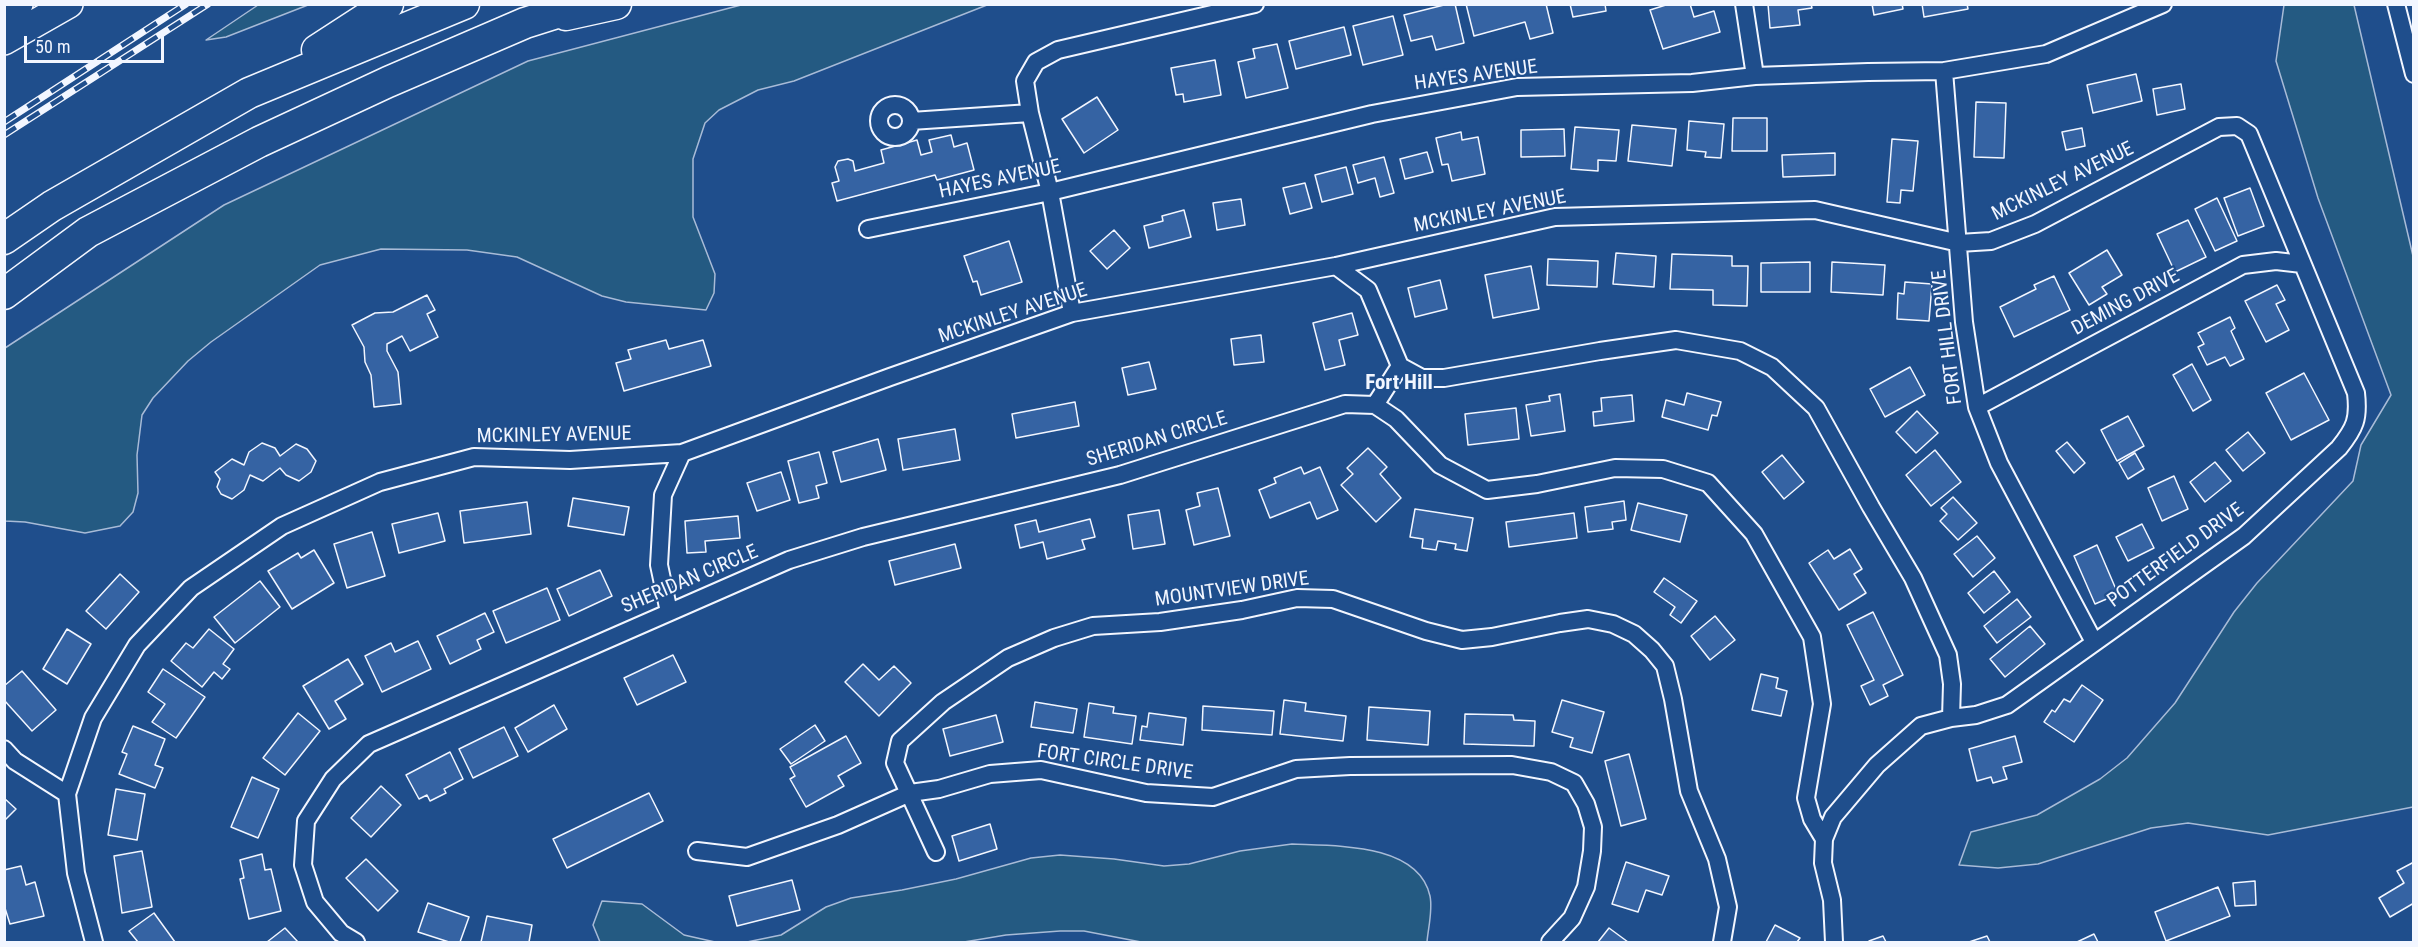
<!DOCTYPE html>
<html>
<head>
<meta charset="utf-8">
<style>
	body { margin:0 }
	#map { position:relative; width:2418px; height:947px; overflow:hidden; background:#1f4e8c; font-family:"Roboto Condensed",sans-serif }
	canvas { display:block }
	.frame { position:absolute; inset:0; border:6px solid #f2f6ff; pointer-events:none }
	.scale { position:absolute; left:24px; top:36px; width:140px; height:27px; box-sizing:border-box; border:3px solid #f2f6ff; border-top:0; padding-left:8px; font-size:18px; line-height:21px; white-space:nowrap; color:#f2f6ff; -webkit-text-stroke:4px #1f4e8c; paint-order:stroke }
</style>
</head>
<body>
<div id="map">
<canvas width="2418" height="947"></canvas>
<div class="frame"></div>
<div class="scale">50 m</div>
</div>
<script>
const ctx = document.querySelector('canvas').getContext('2d');
ctx.lineJoin = 'round';
function paint(path, color) {
  ctx.fillStyle = color;
  ctx.fill(path, 'evenodd');
}
function strokePath(path, color, width, dash) {
  ctx.strokeStyle = color;
  ctx.lineWidth = width;
  ctx.lineCap = dash ? 'butt' : 'round';
  ctx.setLineDash(dash || []);
  ctx.stroke(path);
}
function label(font, color, halo, rows, align = 'center') {
  ctx.font = font + ' "Roboto Condensed",sans-serif';
  ctx.lineWidth = 4.5;
  ctx.setLineDash([]);
  ctx.textBaseline = 'middle';
  ctx.strokeStyle = halo;
  ctx.fillStyle = color;
  for (const [text, x, y, turn = 0] of rows) {
    ctx.save();
    ctx.translate(x, y);
    ctx.rotate((+turn || 0) * Math.PI / 180);
    ctx.textAlign = isNaN(turn) ? turn : align;
    if (halo) ctx.strokeText(text, 0, 0);
    ctx.fillText(text, 0, 0);
    ctx.restore();
  }
}
const green = new Path2D(`
	M258,5H308L226,37L206,40Z
	M741,5H987L794,81L758,90L719,110L705,123L693,159V217L715,274L714,293L706,310L626,302L602,296L517,257L467,250L381,249L320,265L211,342L188,361L153,398L142,415L137,455L138,493L133,512L120,526L85,533L25,522L5,521V348L224,205L528,61Z
	M2284,5H2354L2413,256V807L2268,835L2188,823L2151,828L2038,864L1998,868L1959,865L1971,832L2037,815L2100,779L2127,758L2175,703L2234,612L2257,583L2353,481L2361,445L2391,395L2318,198L2276,61Z
	M1292,844C1336,846 1418,843 1430,896C1433,910 1428,929 1427,942H1141L1084,931H1060L1006,935L964,942H747L781,935L826,907L851,898L902,890L956,879L1031,858L1060,855L1114,859L1164,866L1189,864L1240,851Z
	M602,901L642,904L684,935L715,942H600L593,925Z`);
paint(green, '#245a82');
strokePath(green, '#a8bbd7', 1.5);
const building = new Path2D(`
	M1448,4H1455L1464,43L1436,50L1432,36L1411,41L1404,15Z
	M1466,4H1546L1553,33L1530,39L1525,22L1474,36Z
	M1570,4H1605L1606,11L1573,17Z
	M1669,4H1690L1694,17L1714,11L1720,32L1663,49L1650,10Z
	M1768,4H1811L1812,8L1798,10L1800,25L1770,28Z
	M1872,4H1902L1903,9L1874,15Z
	M1922,4H1967L1968,9L1924,17Z
	M1393,16L1403,55L1363,65L1353,26Z
	M1344,27L1351,55L1296,69L1289,41Z
	M1277,44L1288,88L1246,98L1238,62L1255,58L1253,49Z
	M1215,60L1221,95L1184,102L1183,94L1176,95L1171,68Z
	M2136,74L2142,101L2093,113L2087,85Z
	M2181,84L2185,109L2157,115L2153,89Z
	M1097,97L1118,130L1084,153L1062,119Z
	M1976,102L2006,103L2004,158L1974,157Z
	M1733,118H1767V151H1732Z
	M1689,121L1724,124L1721,158L1705,157L1706,152L1687,150Z
	M1632,125L1676,129L1672,166L1628,161Z
	M1575,127L1619,130L1616,161L1598,160V171L1571,169Z
	M2082,128L2085,146L2066,150L2062,132Z
	M1564,129L1565,156L1521,157V130Z
	M1461,132L1462,140L1478,137L1485,174L1452,181L1448,164L1442,165L1436,138Z
	M951,135L954,147L967,143L974,170L937,180L935,175L837,201L832,183L839,181L835,167L838,161L848,159L853,161L855,171L884,163L881,150L917,140L921,155L932,152L929,140Z
	M1892,139L1918,141L1913,191L1901,190L1900,203L1887,202Z
	M1427,152L1433,172L1405,179L1400,159Z
	M1835,153V175L1783,177L1782,155Z
	M1384,157L1394,193L1380,197L1375,178L1358,183L1353,165Z
	M1346,167L1353,194L1322,202L1315,175Z
	M1305,183L1312,208L1290,214L1283,188Z
	M2250,188L2264,226L2238,236L2224,198Z
	M2217,198L2237,241L2215,251L2195,209Z
	M1241,199L1245,225L1217,230L1213,203Z
	M1184,210L1191,237L1149,248L1144,226L1163,221L1162,216Z
	M2188,220L2206,257L2175,272L2157,234Z
	M1114,230L1130,248L1107,269L1090,251Z
	M1009,241L1022,282L981,295L977,281L973,282L964,256Z
	M2107,250L2122,275L2102,287L2107,294L2089,305L2069,273Z
	M1616,253L1656,256L1654,287L1613,284Z
	M1672,254L1732,256V266H1748L1747,306L1713,305V290L1670,289Z
	M1548,259L1598,261L1597,287L1547,285Z
	M1810,262V292H1761V263Z
	M1832,262L1885,265L1883,295L1831,292Z
	M1531,266L1539,309L1493,318L1485,275Z
	M2054,276L2070,310L2014,337L2000,307L2036,289L2034,285Z
	M1440,280L1447,309L1415,317L1408,288Z
	M1905,282L1932,284L1929,321L1897,319L1898,293L1904,294Z
	M2277,285L2285,300L2276,304L2289,330L2266,342L2245,301Z
	M427,295L435,310L427,314L438,337L410,351L402,336L387,344V351L398,372L401,404L374,407L371,375L365,362L364,347L352,325L375,313L393,312Z
	M1352,313L1358,335L1339,340L1345,365L1325,370L1313,323Z
	M2230,317L2235,328L2231,331L2244,359L2230,366L2225,357L2207,365L2198,347L2204,344L2198,333Z
	M1261,335L1264,362L1234,365L1231,339Z
	M666,340L669,349L703,340L711,366L624,391L616,363L631,359L628,350Z
	M1149,362L1156,389L1128,395L1122,368Z
	M2192,364L2211,400L2193,411L2173,375Z
	M1910,367L1925,395L1885,417L1870,389Z
	M2304,373L2329,420L2291,440L2266,393Z
	M1687,393L1721,402L1717,416L1712,415L1708,430L1662,417L1666,400L1684,405Z
	M1560,394L1565,431L1531,436L1526,405L1550,401L1549,396Z
	M1632,395L1634,421L1594,426L1593,412L1602,411L1601,398Z
	M1075,402L1079,426L1016,438L1012,414Z
	M1516,408L1519,439L1468,445L1465,414Z
	M1917,411L1938,433L1916,453L1896,432Z
	M2128,416L2144,446L2117,461L2101,430Z
	M955,429L960,460L903,470L898,439Z
	M2248,432L2265,453L2243,471L2226,450Z
	M878,439L886,470L841,482L833,452Z
	M2067,442L2085,463L2074,473L2056,451Z
	M262,443L275,448L280,456L296,444L307,449L316,461L311,472L299,481L286,475L280,468L263,481L250,475L244,490L232,499L221,494L217,487L220,479L215,472L232,459L244,465L249,452Z
	M1368,448L1387,467L1380,474L1401,498L1376,522L1341,485L1353,474L1347,468Z
	M1935,450L1961,482L1931,506L1906,475Z
	M819,452L827,483L816,486L819,498L799,503L788,461Z
	M2135,453L2144,469L2128,479L2119,463Z
	M1782,455L1804,482L1784,499L1762,472Z
	M2215,462L2231,481L2205,502L2190,482Z
	M1301,467L1304,474L1320,467L1338,510L1317,519L1310,502L1270,518L1259,490L1276,483L1274,478Z
	M781,472L790,500L757,511L747,483Z
	M2174,476L2188,509L2162,521L2148,488Z
	M1218,488L1230,536L1194,545L1186,510L1200,506L1197,493Z
	M1953,497L1977,523L1958,540L1940,521L1947,514L1941,508Z
	M573,498L629,507L624,535L568,526Z
	M1624,501L1626,520L1612,522L1613,529L1588,532L1585,507Z
	M527,502L531,534L464,543L460,511Z
	M1638,503L1687,515L1680,542L1631,530Z
	M1415,509L1473,518L1467,551L1455,549L1456,544L1438,541L1436,550L1422,548L1423,539L1410,537Z
	M1159,510L1165,544L1133,549L1128,515Z
	M438,513L445,541L399,553L392,524Z
	M1574,513L1577,538L1509,547L1506,522Z
	M738,516L740,538L705,541L706,552L687,553L685,521Z
	M1090,519L1095,537L1082,540L1085,549L1047,559L1043,542L1020,548L1015,525L1036,520L1039,532Z
	M2142,524L2154,548L2128,561L2116,537Z
	M372,532L385,576L347,588L334,544Z
	M1977,536L1995,558L1973,577L1954,554Z
	M955,544L961,568L895,585L889,561Z
	M2097,545L2118,594L2095,604L2074,556Z
	M1850,549L1862,569L1854,574L1866,593L1839,610L1809,563L1828,550L1834,559Z
	M314,550L334,583L292,609L268,571L298,553L301,558Z
	M600,570L612,596L569,616L557,589Z
	M1994,571L2010,592L1984,613L1968,593Z
	M120,574L139,592L106,629L86,611Z
	M1664,578L1697,601L1681,623L1670,615L1675,607L1654,592Z
	M260,581L280,607L235,643L214,617Z
	M547,588L560,620L506,643L493,611Z
	M2017,599L2031,617L1997,643L1984,626Z
	M1873,612L1903,675L1883,685L1888,696L1870,705L1861,686L1874,680L1847,625Z
	M485,613L494,632L477,640L481,649L450,664L437,636Z
	M1715,616L1735,640L1710,660L1691,636Z
	M2030,626L2045,644L2005,677L1990,659Z
	M67,629L91,644L67,684L43,669Z
	M209,629L234,649L223,664L230,669L222,679L214,672L202,687L171,661L186,643L193,648Z
	M418,641L431,669L382,692L365,656L391,643L395,652Z
	M673,655L686,682L637,705L624,678Z
	M348,659L363,684L335,701L346,719L329,729L303,686Z
	M863,664L879,680L894,666L911,683L879,716L845,682Z
	M163,669L205,697L176,738L152,722L165,704L148,692Z
	M22,671L56,710L32,731L4,700V686Z
	M1761,674L1778,678L1776,688L1787,691L1781,716L1752,710Z
	M2082,685L2103,700L2074,742L2044,722L2052,710L2055,712L2064,699L2070,702Z
	M1284,700L1306,703L1305,711L1346,716L1343,741L1280,734Z
	M1562,700L1604,712L1592,753L1570,747L1573,738L1552,732Z
	M1035,702L1077,709L1073,733L1031,727Z
	M1089,703L1114,707L1113,713L1136,716L1132,744L1084,737Z
	M554,705L567,729L528,752L515,728Z
	M1203,706L1274,711L1272,735L1202,730Z
	M1369,707L1430,711L1428,745L1367,740Z
	M298,713L320,731L285,775L263,758Z
	M1149,713L1186,718L1183,745L1140,740L1142,726L1147,727Z
	M1465,714L1513,715L1514,720L1535,721L1534,746L1464,744Z
	M996,715L1003,742L950,756L943,729Z
	M815,725L825,741L791,764L780,749Z
	M133,726L165,739L155,765L163,768L155,788L119,774L127,754L122,752Z
	M504,727L518,756L473,778L459,749Z
	M846,736L861,763L838,776L844,786L806,807L790,779L795,776L790,767Z
	M2015,736L2022,762L2003,767L2007,779L1993,783L1991,777L1977,781L1969,749Z
	M450,752L463,779L444,789L446,793L430,801L427,795L419,799L406,775Z
	M1629,754L1646,819L1621,826L1605,761Z
	M252,777L279,789L258,838L231,827Z
	M381,786L401,805L371,837L351,818Z
	M116,789L145,794L137,840L108,835Z
	M649,793L663,821L567,868L553,839Z
	M4,798L16,809L4,821Z
	M990,824L997,849L959,861L952,836Z
	M142,851L152,907L122,913L114,856Z
	M262,854L265,870L271,869L281,911L249,919L240,879L244,878L240,860Z
	M366,859L398,891L378,911L346,878Z
	M1626,862L1669,876L1662,895L1646,890L1638,912L1612,904Z
	M2414,862V903L2390,917L2379,898L2404,883L2397,871Z
	M21,866L26,885L35,882L44,916L10,924L4,905V870Z
	M792,880L800,910L737,926L729,896Z
	M2255,881L2256,905L2235,906L2233,883Z
	M2218,887L2230,916L2166,941L2155,912Z
	M428,903L469,917L460,942H449L418,932Z
	M154,913L175,942H138L129,931Z
	M487,916L532,925L529,942H481Z
	M1775,925L1800,938L1797,942H1766Z
	M285,928L298,942H267Z
	M1609,928L1628,942H1598Z
	M2094,934L2098,942H2077Z
	M1883,936L1886,942H1869V941Z
	M1987,936L1990,942H1969Z`);
paint(building, '#3563a3');
strokePath(building, '#f2f6ff', 1.5);
const street = new Path2D(`
	M1744,4L1755,76
	M2396,4L2414,74
	M1944,71L1964,322L1977,407L1999,463L2094,642
	M879 121a16 16 0 1 1 32 0a16 16 0 1 1-32 0Z
	M911,121L1030,113
	M868,229L1050,192L1372,114L1517,87L1692,83L1755,76L1868,72L1944,71L2046,54L2163,4
	M1336,266L1368,290L1400,366L1422,378H1444L1600,351L1676,340L1740,351L1772,367L1816,408L1871,507L1913,578L1948,655L1952,684L1951,718
	M1072,313L1050,192L1030,113L1025,81L1036,62L1058,50L1255,4
	M1375,405L1400,366
	M1977,407L2243,265L2276,261L2302,264
	M669,612L659,565L663,495L682,453
	M4,749L15,761L67,794
	M697,851L747,857L838,825L910,793L939,789L990,774L1041,770L1146,793L1213,797L1296,769L1350,766L1512,765L1551,772L1574,783L1586,804L1593,827L1592,851L1586,887L1572,918L1550,942
	M936,852L895,763L900,741L943,702L1008,658L1054,638L1093,626L1160,622L1242,610L1297,598L1333,599L1426,631L1462,640L1492,637L1560,623L1588,619L1613,624L1634,634L1652,650L1665,666L1673,699L1689,791L1717,859L1728,907L1722,942
	M94,942L76,873L67,794L93,718L137,645L191,588L282,526L380,482L474,457L570,460L682,453L890,377L1072,313L1336,266L1555,217L1815,210L1959,243L1991,241L2035,224L2219,127L2237,126L2249,134L2356,393C2359,419 2355,428 2339,448L2244,536L2007,705L1976,715L1951,718L1921,726L1877,765L1833,817L1824,839
	M356,942L341,933L315,902L303,865L306,821L333,779L369,744L789,560L863,537L1120,475L1345,404L1375,405L1396,419L1440,465L1487,490L1537,484L1615,468L1663,469L1708,483L1754,534L1812,637L1822,704L1806,798L1812,819L1824,839L1823,863L1832,900L1834,942`);
const primary = new Path2D(`
	M4,12L19,4
	M4,41L69,4`);
const highway = new Path2D(`
	M566,15L616,4
	M317,50L388,4
	M4,239L52,206L249,93L464,4
	M4,294L88,232L259,142L388,82L525,23L585,4`);
strokePath(street, '#f2f6ff', 20);
strokePath(primary, '#f2f6ff', 30);
strokePath(highway, '#f2f6ff', 33);
strokePath(street, '#1f4e8c', 16);
strokePath(primary, '#1f4e8c', 27);
strokePath(highway, '#1f4e8c', 30);
const rail = new Path2D(`
	M4,122L186,4
	M4,135L208,4`);
strokePath(rail, '#f2f6ff', 7);
strokePath(rail, '#1f4e8c', 4.5, [14]);
label('20px', '#f2f6ff', '#1f4e8c', [
	["HAYES AVENUE",1476,76,-8],
	["HAYES AVENUE",1000,180,-12],
	["MCKINLEY AVENUE",2063,182,-26],
	["MCKINLEY AVENUE",1490,212,-11],
	["DEMING DRIVE",2126,303,-28],
	["MCKINLEY AVENUE",1013,314,-18],
	["FORT HILL DRIVE",1948,337,-97],
	["MCKINLEY AVENUE",554,436,-1],
	["SHERIDAN CIRCLE",1157,440,-17],
	["POTTERFIELD DRIVE",2176,556,-36],
	["SHERIDAN CIRCLE",690,580,-23],
	["MOUNTVIEW DRIVE",1232,590,-8],
	["FORT CIRCLE DRIVE",1115,763,8]
]);
label('bold 21px', '#f2f6ff', '#1f4e8c', [
	["Fort Hill",1399,384]
]);
</script>
</body>
</html>
